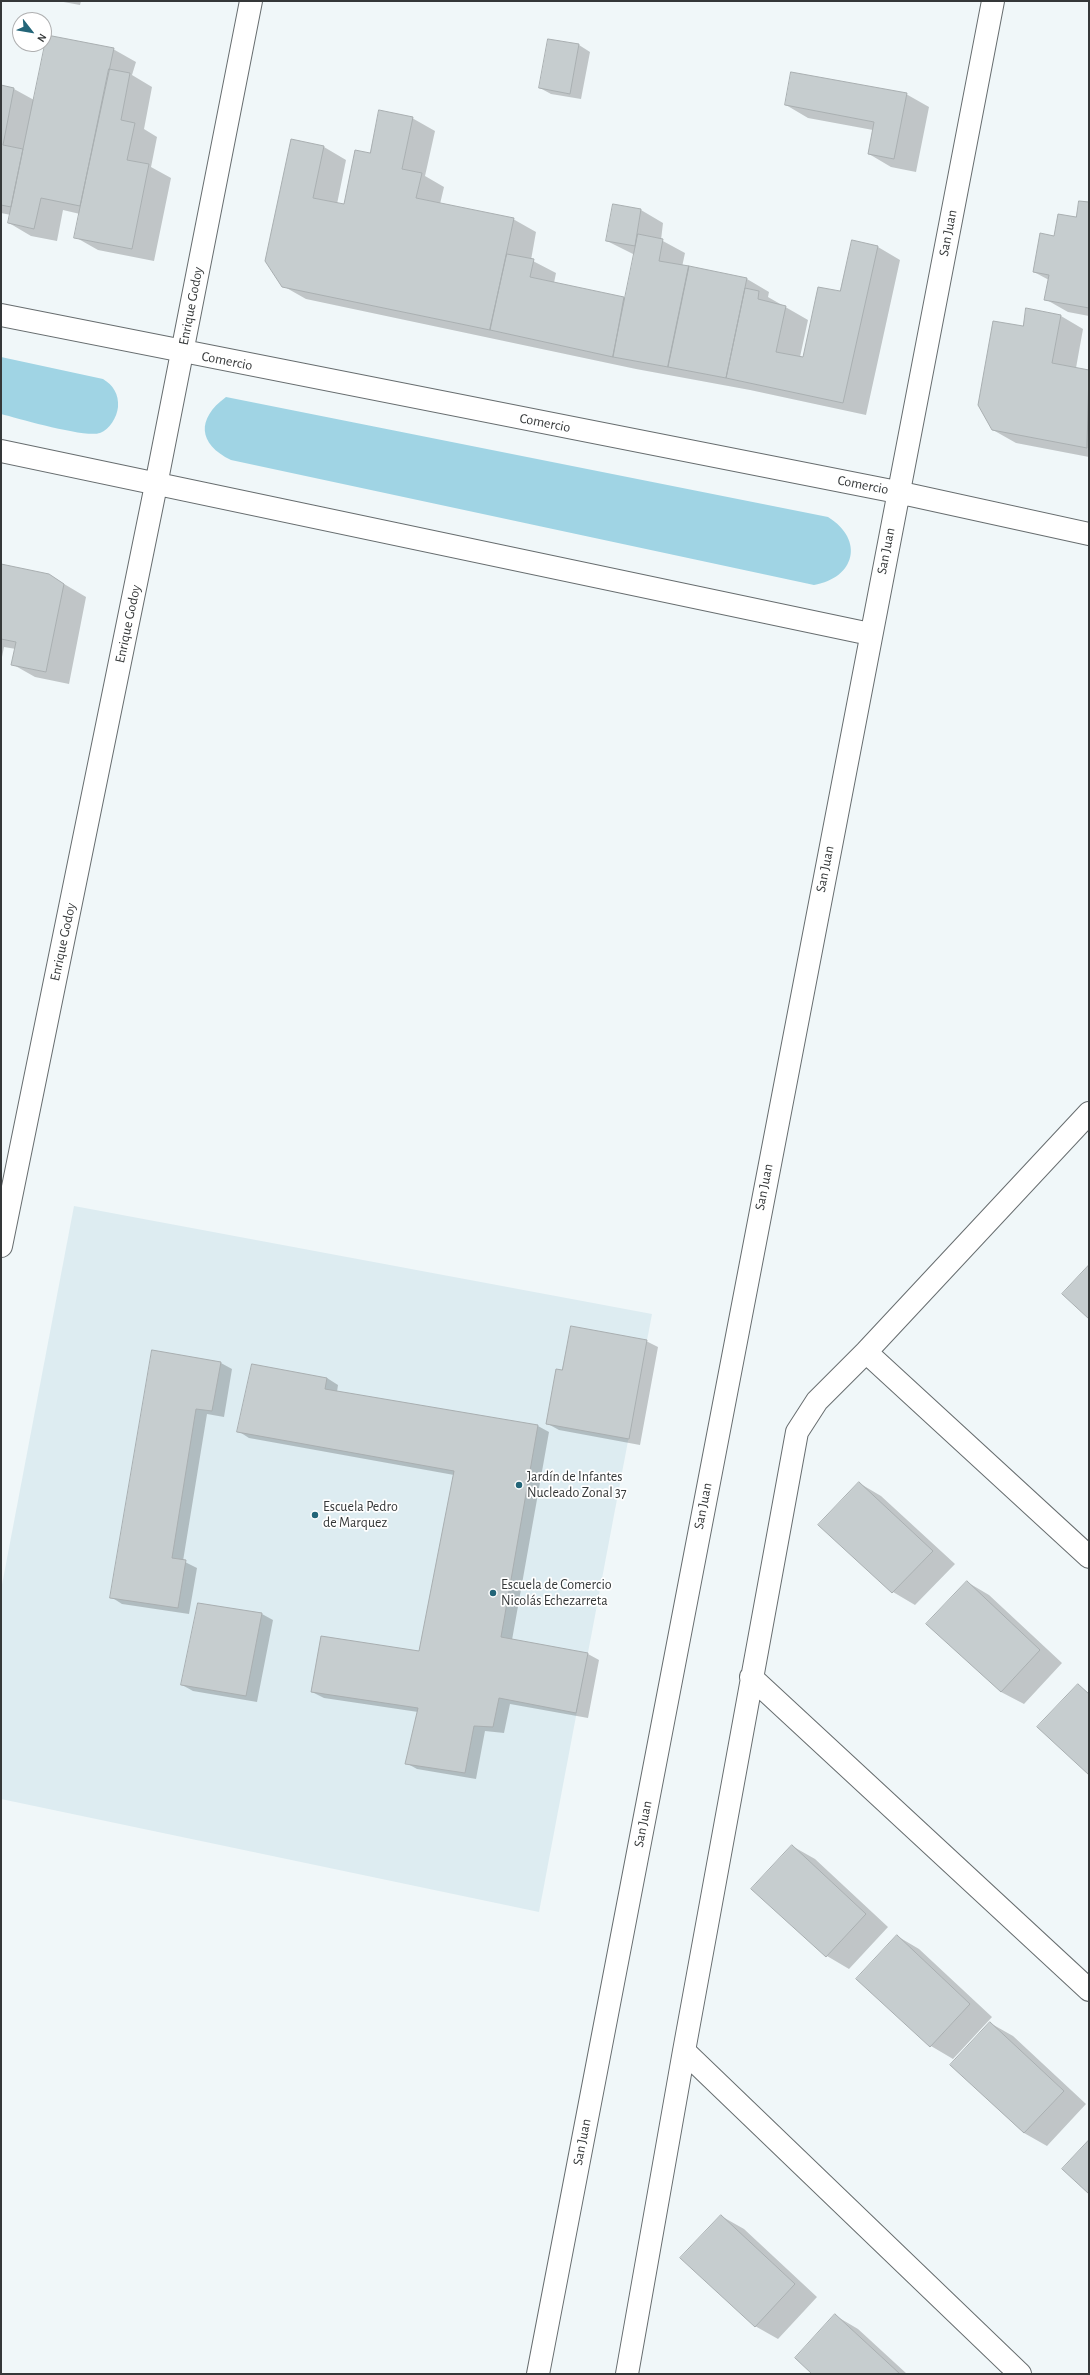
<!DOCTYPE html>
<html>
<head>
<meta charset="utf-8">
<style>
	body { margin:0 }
	#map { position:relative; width:1090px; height:2375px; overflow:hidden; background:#f0f7f9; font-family:"Alegreya Sans",sans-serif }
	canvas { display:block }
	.frame { position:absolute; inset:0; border:2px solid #353839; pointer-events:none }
	.north { position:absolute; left:12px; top:12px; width:40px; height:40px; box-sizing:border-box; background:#fff; border:1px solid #aeafb0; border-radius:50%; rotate:121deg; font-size:11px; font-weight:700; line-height:16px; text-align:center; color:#353839 }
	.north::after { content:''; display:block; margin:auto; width:14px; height:18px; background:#236578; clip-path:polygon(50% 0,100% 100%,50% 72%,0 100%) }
</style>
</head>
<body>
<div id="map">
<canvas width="1090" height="2375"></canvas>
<div class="frame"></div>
<div class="north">N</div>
</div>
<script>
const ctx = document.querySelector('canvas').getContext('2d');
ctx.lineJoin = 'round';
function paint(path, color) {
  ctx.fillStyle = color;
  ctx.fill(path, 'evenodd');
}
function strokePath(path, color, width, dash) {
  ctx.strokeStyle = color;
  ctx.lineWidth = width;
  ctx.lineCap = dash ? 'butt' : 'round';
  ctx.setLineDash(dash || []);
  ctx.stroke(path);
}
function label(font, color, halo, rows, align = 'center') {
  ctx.font = font + ' "Alegreya Sans",sans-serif';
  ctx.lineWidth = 3.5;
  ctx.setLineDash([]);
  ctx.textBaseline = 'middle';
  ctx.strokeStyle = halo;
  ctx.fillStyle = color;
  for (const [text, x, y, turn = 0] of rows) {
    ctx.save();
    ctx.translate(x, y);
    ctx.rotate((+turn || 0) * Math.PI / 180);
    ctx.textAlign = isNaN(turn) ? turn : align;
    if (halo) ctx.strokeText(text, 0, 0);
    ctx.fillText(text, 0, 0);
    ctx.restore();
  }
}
paint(new Path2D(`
	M74,1206L652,1314L539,1912L1,1799V1590Z`), '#ddecf1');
paint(new Path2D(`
	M1,357L103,379C113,385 119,394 118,407C117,417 110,429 100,433C85,438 20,419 1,414Z
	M226,397L828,517C865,540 855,578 814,585L231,460C198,444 196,419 226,397Z`), '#a0d4e4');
paint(new Path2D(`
	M58,1H81L80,5Z
	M549,40L579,45L590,52L581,99L551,94L540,88Z
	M113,49L136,62L132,75L152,87L144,129L157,137L151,167L171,178L154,261L98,250L75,237L80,214L63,210L57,241L31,236L9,223L11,215L1,213V86L14,89L34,100Z
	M906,94L929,107L916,172L891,167L869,154L873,130L808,118L786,105Z
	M412,118L435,131L425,176L444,187L440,204L513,219L536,232L531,260L556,273L554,283L626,298L635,255L607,241L641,210L663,223L661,240L685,253L682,267L747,279L769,292L768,297L808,320L800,357L803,358L841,292L878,247L900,260L866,415L750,390L636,369L306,299L283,286L292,141L324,147L346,160L337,204L345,205L371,154Z
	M1089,204V316L1068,312L1045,299L1049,280L1034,272L1055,237Z
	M1061,316L1083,329L1076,368L1089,371V457L1016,443L993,430L1023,328Z
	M1,565L49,575L86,597L69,684L35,677L12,664L16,649L4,647L1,662Z
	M646,1341L658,1347L640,1445L559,1430L548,1424L563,1371Z
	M153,1351L221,1363L232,1369L224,1417L207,1414L183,1561L197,1568L189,1614L122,1604L111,1597Z
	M327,1378L338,1385L337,1392L538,1426L549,1432L512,1640L588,1654L599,1660L588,1718L510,1704L504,1733L485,1731L476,1779L417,1769L406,1763L418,1712L324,1698L312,1692L420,1653L454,1475L249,1438L238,1431Z
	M859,1483L881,1496L955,1564L915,1605L893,1592L820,1525Z
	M967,1582L989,1595L1062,1663L1024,1704L1001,1692Z
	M262,1614L273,1620L257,1702L193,1691L182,1685Z
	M792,1846L815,1859L888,1927L849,1969L827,1956Z
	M897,1936L919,1949L992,2017L953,2059L931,2046Z
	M990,2023L1013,2036L1086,2104L1047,2146L1024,2133L951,2065Z
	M721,2216L744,2229L817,2297L778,2339L755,2326Z
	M836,2316L858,2329L907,2374H814Z`), '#0003');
const building = new Path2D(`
	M47,35L114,48L80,206L41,198L34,229L8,223Z
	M548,39L579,44L570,94L539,88Z
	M109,69L130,73L121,120L135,123L127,160L149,164L132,249L74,238Z
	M791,72L907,93L894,159L868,154L874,122L785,105Z
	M1,85L14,88L3,145L23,149L11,207L1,205Z
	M379,110L413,117L402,169L422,173L416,198L514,218L490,330L282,287L265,261L291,139L324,146L313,198L344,204L355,150L370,153Z
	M1079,201L1089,202V308L1044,300L1049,275L1033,272L1040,233L1054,236L1058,214L1076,217Z
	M613,204L641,209L635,246L606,241Z
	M638,234L663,239L659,261L689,266L668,367L613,357Z
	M852,240L878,246L843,403L726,378L745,288L759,291L758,299L786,306L776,352L803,357L818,287L840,291Z
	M507,254L534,259L530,277L624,297L613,357L490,330Z
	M689,266L747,278L726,378L668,367Z
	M1026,308L1061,315L1052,363L1089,370L1087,448L992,430L978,405L993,321L1023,326Z
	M1,564L49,574L64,584L46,672L11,665L16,642L1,639Z
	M1089,1265V1319L1062,1294Z
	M571,1326L647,1340L629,1439L546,1424L556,1369L562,1370Z
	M152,1350L221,1362L212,1411L196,1409L172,1558L186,1560L178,1608L110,1598Z
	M252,1364L327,1378L325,1389L538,1425L501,1637L588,1653L576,1713L499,1698L493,1727L474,1726L465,1773L405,1764L418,1708L311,1692L321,1636L419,1651L454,1471L237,1432Z
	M859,1482L933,1551L892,1593L818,1525Z
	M967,1581L1040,1650L1001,1692L926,1624Z
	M198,1603L262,1613L246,1696L181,1685Z
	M1078,1684L1089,1694V1775L1037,1727Z
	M792,1845L866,1914L826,1957L751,1889Z
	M897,1935L970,2004L930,2047L856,1979Z
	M990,2022L1064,2091L1024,2133L950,2065Z
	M1089,2140V2194L1062,2169Z
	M721,2215L795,2284L755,2327L680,2258Z
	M835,2314L900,2374H812L795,2358Z`);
paint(building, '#c6cdcf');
strokePath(building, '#a9afb1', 1);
const minor = new Path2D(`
	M1,315L897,492L1089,534
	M1,451L870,634
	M1,1246L156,485L251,1
	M866,1352L1089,1557
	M751,1677L1089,1990
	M684,2051L1020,2374
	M538,2374L993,1
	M627,2374L684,2051L797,1432L817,1401L866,1352L1089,1113`);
strokePath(minor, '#676d6f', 24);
strokePath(minor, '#fff', 22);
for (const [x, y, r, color] of [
	[519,1485,4,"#236578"],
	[315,1515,4,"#236578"],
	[493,1593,4,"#236578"]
]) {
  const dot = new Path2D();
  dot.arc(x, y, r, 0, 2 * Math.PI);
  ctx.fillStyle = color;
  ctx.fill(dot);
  strokePath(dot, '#fff', 1.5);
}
label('14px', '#353839', '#fff', [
	["San Juan",948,233,-79],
	["Enrique Godoy",191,306,-79],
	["Comercio",227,361,11],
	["Comercio",545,423,11],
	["Comercio",863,485,11],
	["San Juan",886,551,-79],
	["Enrique Godoy",128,624,-78],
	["San Juan",825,869,-79],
	["Enrique Godoy",63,942,-78],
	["San Juan",764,1187,-79],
	["San Juan",703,1506,-79],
	["San Juan",643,1824,-79],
	["San Juan",582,2142,-79]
]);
label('14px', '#353839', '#fff', [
	["Jardín de Infantes",527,1477],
	["Nucleado Zonal 37",527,1493],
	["Escuela Pedro",323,1507],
	["de Marquez",323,1523],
	["Escuela de Comercio",501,1585],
	["Nicolás Echezarreta",501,1601]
], 'left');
</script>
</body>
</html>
